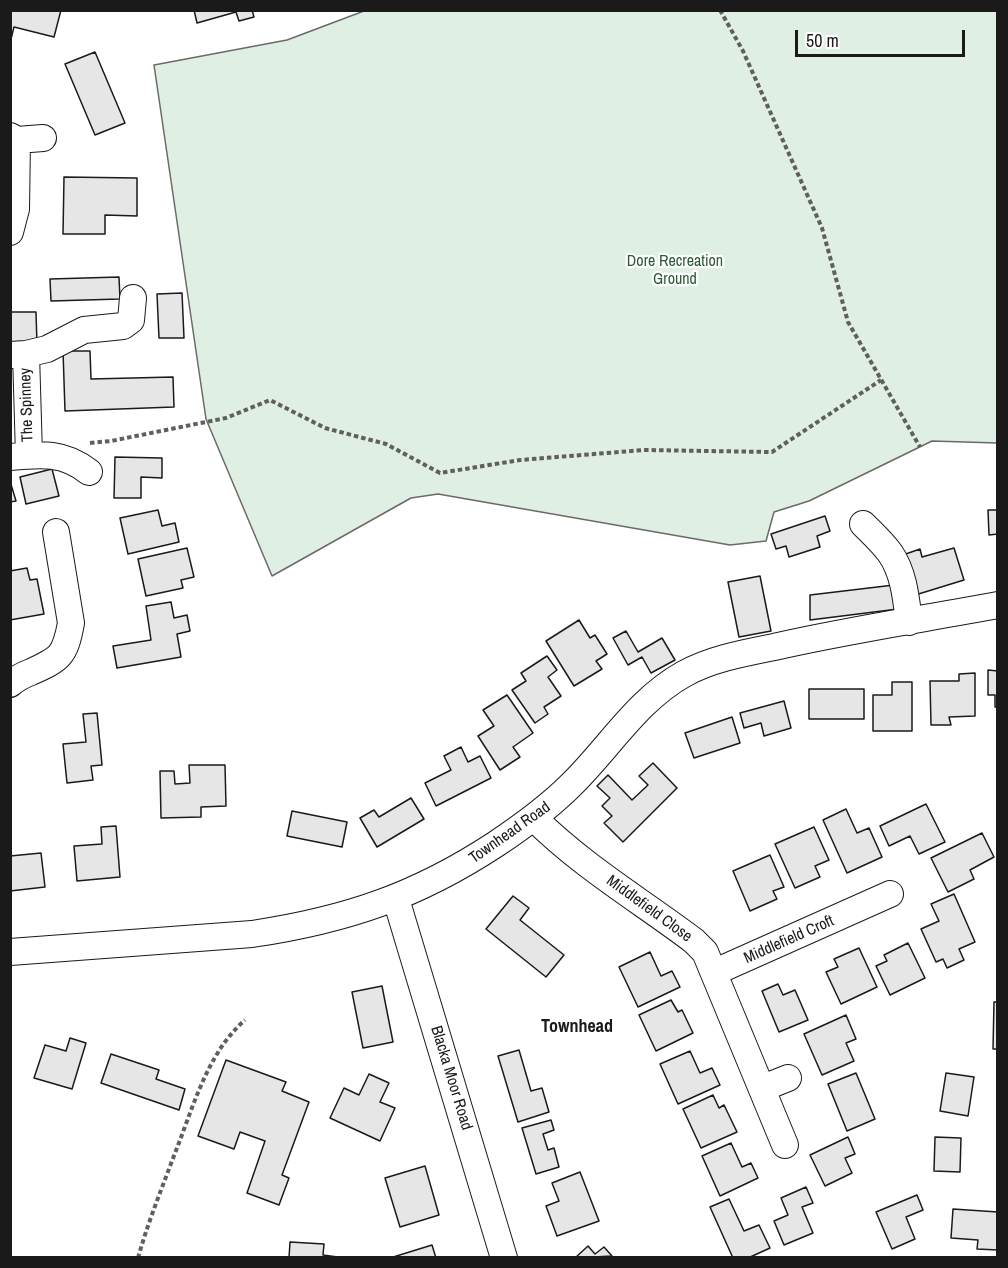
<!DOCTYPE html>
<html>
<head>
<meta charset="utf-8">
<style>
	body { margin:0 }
	#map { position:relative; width:1008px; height:1268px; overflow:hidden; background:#fff; font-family:"Archivo Narrow",sans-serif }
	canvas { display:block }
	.frame { position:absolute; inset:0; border:12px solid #1a1a1a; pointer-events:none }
	.scale { position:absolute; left:795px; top:30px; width:170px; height:27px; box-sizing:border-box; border:3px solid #1a1a1a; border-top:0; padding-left:8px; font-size:18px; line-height:21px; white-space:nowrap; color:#1a1a1a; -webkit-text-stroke:4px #fff; paint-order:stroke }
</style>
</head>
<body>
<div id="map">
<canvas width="1008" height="1268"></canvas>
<div class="frame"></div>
<div class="scale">50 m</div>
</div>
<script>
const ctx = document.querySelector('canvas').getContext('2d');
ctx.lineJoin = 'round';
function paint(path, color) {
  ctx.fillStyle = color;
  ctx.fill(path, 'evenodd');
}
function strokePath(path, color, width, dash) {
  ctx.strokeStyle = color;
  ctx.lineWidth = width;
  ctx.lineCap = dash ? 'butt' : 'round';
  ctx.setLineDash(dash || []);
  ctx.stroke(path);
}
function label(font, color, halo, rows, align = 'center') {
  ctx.font = font + ' "Archivo Narrow",sans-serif';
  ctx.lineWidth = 4.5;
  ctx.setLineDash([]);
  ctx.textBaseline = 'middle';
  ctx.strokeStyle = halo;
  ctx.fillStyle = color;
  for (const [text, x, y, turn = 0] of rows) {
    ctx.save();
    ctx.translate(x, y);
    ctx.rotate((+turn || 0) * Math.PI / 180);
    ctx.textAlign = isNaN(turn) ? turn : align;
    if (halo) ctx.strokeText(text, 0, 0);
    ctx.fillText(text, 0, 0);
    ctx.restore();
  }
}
const green = new Path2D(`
	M364,11H997V443L932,441L809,501L774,512L766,541L730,545L438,494L411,498L272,576L206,419L154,65L287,40Z`);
paint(green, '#e0efe3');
strokePath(green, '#6a6a6a', 1.5);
const building = new Path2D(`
	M10,10H61L54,37L14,27L10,43Z
	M194,10H252L254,17L239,21L236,12L197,23Z
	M95,52L125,123L95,135L65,64Z
	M64,177L137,178V216L105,215V234H63Z
	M119,277L120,299L51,301L50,279Z
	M182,293L184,338H159L157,294Z
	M10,312H36L37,344L10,345Z
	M63,351H90L91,379L173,377L174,407L65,411Z
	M115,457L162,458V478L141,477V498H114Z
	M52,469L59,496L26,504L20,477Z
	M10,481L16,501L10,502Z
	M158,510L162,526L175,523L179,542L128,554L120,518Z
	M988,510H998V534L989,535Z
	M825,516L830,531L817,536L820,547L789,557L786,546L776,549L771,534Z
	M187,548L194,577L181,580L183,588L146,596L138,559Z
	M954,548L964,580L912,596L900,556L920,549L922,557Z
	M27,568L30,580L37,579L44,614L10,620V571Z
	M760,576L771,631L739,637L728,582Z
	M894,585L898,609L810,620V595Z
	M171,602L174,618L187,615L190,631L177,634L181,657L117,668L113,646L151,640L146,606Z
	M579,620L590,638L595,635L607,654L596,661L602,669L574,686L546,641Z
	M626,631L638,652L662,638L675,660L651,673L642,657L628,665L613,638Z
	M547,656L557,670L548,677L561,696L544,707L548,714L535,723L512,690L526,681L521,673Z
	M988,670L998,671V707H995V695H988Z
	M975,673V716L949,717L951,725H931L930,681H959V674Z
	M892,682H912V731H873V695H892Z
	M809,689H864V719H809Z
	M507,695L533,733L513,747L520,757L500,770L478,736L494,726L483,710Z
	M784,701L791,728L764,736L761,723L744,728L740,713Z
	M97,713L102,765L91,766L93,780L67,783L63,744L86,742L83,714Z
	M732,717L740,743L694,758L685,733Z
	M461,747L468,762L480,756L491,778L436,806L425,783L451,770L444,756Z
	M653,763L677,788L623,842L604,823L612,816L602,806L610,798L597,786L608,775L632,800L648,785L639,776Z
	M189,765H225L226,806L201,807V817L161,818L160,771H174L175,784L190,783Z
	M411,798L424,819L377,847L360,818L374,810L379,817Z
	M926,804L945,842L919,854L910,836L889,846L880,826Z
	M846,809L857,833L869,828L882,857L847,873L823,820Z
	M292,811L347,822L342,847L287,836Z
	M116,826L120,877L77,881L74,846L102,844L101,827Z
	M814,827L829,860L815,866L820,877L795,888L775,844Z
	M982,833L994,857L970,870L974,879L948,892L931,858Z
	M41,853L45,887L10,891V856Z
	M770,855L784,887L773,891L777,899L750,911L733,871Z
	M954,894L975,942L959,949L964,960L947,968L943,959L936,962L921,929L939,921L931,904Z
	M513,896L529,908L520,920L564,955L546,977L486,929Z
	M908,943L925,978L890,995L876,966L887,961L884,955Z
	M859,948L877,987L841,1004L826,972L838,967L834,959Z
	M650,952L661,976L672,971L680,987L638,1007L619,967Z
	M778,984L783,995L795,990L808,1020L779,1032L762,991Z
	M382,986L393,1042L363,1048L352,992Z
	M671,1000L678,1012L682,1010L693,1033L656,1051L639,1015Z
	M994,1002H998V1049H993Z
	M846,1015L856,1039L846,1043L854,1061L822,1075L804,1034Z
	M70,1038L86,1043L72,1089L34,1078L45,1045L66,1051Z
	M519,1050L531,1091L542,1088L549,1112L518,1122L498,1056Z
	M690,1051L700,1073L712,1068L720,1085L678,1104L660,1064Z
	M111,1054L159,1070L156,1079L185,1089L179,1110L101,1083Z
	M226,1060L286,1082L282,1091L309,1102L282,1175L289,1178L279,1205L247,1193L265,1141L240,1132L234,1149L198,1136Z
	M856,1073L875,1119L847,1131L828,1084Z
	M946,1073L974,1077L968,1116L940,1111Z
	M369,1074L389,1083L380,1102L395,1108L380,1141L330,1118L344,1088L359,1095Z
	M713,1095L719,1108L724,1105L737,1132L701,1148L683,1109Z
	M551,1120L554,1130L543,1134L548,1150L554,1148L559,1167L536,1174L522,1128Z
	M848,1137L855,1154L845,1158L852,1173L825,1186L810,1155Z
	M935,1137L961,1138L960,1172L934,1171Z
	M731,1143L742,1167L751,1163L758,1178L720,1196L702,1156Z
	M425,1166L439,1215L400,1227L385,1178Z
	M580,1172L599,1221L557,1236L546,1206L559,1201L552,1183Z
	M806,1187L813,1203L802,1207L813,1233L784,1245L774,1221L788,1215L781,1198Z
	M917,1195L923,1210L906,1217L915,1239L892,1249L876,1212Z
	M729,1199L744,1231L759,1225L770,1248L748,1258H733L710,1207Z
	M953,1209L998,1212V1250L977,1249L978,1240L951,1238Z
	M290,1242L324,1244L323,1255L345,1258H289Z
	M432,1245L436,1258H390Z
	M588,1246L595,1254L604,1247L612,1256L575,1258Z`);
paint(building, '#e6e6e6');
strokePath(building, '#1a1a1a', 1.5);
const minor = new Path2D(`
	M10,136L17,140L16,209L10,232
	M17,140L43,138
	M26,354L29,455
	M10,355L26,354L47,349L84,330L123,326L131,320L133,298
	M10,457C42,454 64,452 89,472
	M863,524C872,533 882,542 890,553C904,573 906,598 909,622
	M10,684C17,678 23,675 31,672C60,659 65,656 71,623L56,532
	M534,818C582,866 641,901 694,941L705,952L785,1145
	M396,899L504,1258
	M10,952L252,934C346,920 417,896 496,844C523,826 548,808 571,785C609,748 637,700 684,674C711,659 744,653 774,647C848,630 923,619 998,605
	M715,972L890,894
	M763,1088L788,1078`);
strokePath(minor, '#1a1a1a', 28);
strokePath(new Path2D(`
	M720,10L743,51L822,228L848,322L920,447
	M90,443L111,441L226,418L270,400L325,428L386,444L440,473L520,460L644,450L772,452L881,380
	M138,1258C148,1222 162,1188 175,1153C193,1108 207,1053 245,1020`), '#5f5f5f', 4, [4.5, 3]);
strokePath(minor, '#fff', 26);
label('16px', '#2b5a34', '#fff', [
	["Dore Recreation",675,262],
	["Ground",675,280]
]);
label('16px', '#1a1a1a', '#fff', [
	["The Spinney",27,405,-92],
	["Townhead Road",510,833,-35],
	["Middlefield Close",649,909,36],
	["Middlefield Croft",789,940,-24],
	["Blacka Moor Road",451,1078,73]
]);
label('bold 18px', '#1a1a1a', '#fff', [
	["Townhead",577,1027]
]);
</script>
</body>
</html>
